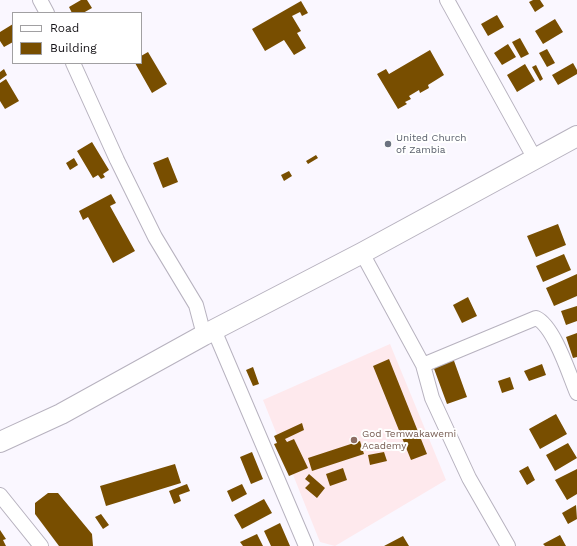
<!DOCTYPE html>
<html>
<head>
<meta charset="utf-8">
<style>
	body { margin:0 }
	#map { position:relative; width:577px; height:546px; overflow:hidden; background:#faf7ff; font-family:"Work Sans",sans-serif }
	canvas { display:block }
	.legend { position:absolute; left:12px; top:12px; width:130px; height:52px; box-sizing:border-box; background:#fff; border:1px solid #a1a0a2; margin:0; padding:5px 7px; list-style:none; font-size:12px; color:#141216 }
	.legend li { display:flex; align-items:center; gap:8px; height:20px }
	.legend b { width:20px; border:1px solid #a1a0a2 }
</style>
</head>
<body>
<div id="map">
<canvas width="577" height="546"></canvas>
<ul class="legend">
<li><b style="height:5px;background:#fff"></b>Road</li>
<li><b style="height:11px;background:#784e00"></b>Building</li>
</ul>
</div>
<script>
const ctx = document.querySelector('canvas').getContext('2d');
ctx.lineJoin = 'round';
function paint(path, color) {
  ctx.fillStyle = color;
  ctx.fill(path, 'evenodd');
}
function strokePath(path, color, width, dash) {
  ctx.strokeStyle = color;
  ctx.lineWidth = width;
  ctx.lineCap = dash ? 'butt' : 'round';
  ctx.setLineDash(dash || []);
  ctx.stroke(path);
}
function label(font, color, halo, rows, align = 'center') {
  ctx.font = font + ' "Work Sans",sans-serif';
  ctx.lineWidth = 4;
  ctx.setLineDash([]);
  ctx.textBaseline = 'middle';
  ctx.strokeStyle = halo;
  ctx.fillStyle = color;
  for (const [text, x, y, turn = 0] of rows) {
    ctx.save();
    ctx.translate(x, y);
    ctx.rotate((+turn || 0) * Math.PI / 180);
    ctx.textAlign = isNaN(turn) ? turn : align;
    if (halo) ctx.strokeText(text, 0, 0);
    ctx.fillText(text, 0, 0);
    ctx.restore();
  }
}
paint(new Path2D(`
	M390,344L446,480L335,546L320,542L263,400Z`), '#fee9ed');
paint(new Path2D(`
	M81,0H87L92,8L83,13H72L69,7Z
	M533,0H540L544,6L535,12L529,2Z
	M301,1L308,13L302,16L300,12L292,16L301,31L297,33L306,48L294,55L284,40L265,51L252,29Z
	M497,15L504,27L488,36L481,24Z
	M555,19L563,32L543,44L535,31Z
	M13,24V42L4,47L0,41V32Z
	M520,38L529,54L521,58L512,42Z
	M508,44L516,57L502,65L494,53Z
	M547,49L555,63L547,67L539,53Z
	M430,50L444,75L428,85L429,88L420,93L419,90L409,96L411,99L405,102L407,104L398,109L377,74L386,69L389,74Z
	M148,52L167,84L152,93L135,63H141V56Z
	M573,63L577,70V74L558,85L552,75Z
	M525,64L535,81L517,92L507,75Z
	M536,65L543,79L540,81L532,67Z
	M4,69L7,75L0,80V72Z
	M6,79L19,101L5,109L0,101V83Z
	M92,142L109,170L103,174L105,177L101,179L98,175L93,178L77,151Z
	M316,155L318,158L308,164L306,161Z
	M168,157L178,182L163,188L153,163Z
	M74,158L78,165L70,170L66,163Z
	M289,171L292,176L284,181L281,175Z
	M111,194L116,203L110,206L135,251L113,263L88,217L83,220L79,211Z
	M558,224L566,245L536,257L527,236Z
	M564,254L571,270L543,282L536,266Z
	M577,274V296L554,306L546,288Z
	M468,297L477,316L462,323L453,305Z
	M577,306V321L566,325L561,311Z
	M577,333V357L573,358L566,337Z
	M453,358L467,397L447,404L433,366Z
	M389,359L427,454L411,460L373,366Z
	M542,364L546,375L529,381L524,371Z
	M253,367L259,384L253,386L246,370Z
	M510,377L514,389L502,393L498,381Z
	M556,414L567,434L540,449L529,429Z
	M302,423L304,430L285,439L287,442L294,439L308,468L289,476L274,444L277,443L274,436Z
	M360,441L364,454L312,471L308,458Z
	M568,443L577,458L555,471L546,455Z
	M252,452L263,479L251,484L240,457Z
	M384,452L387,461L370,465L368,455Z
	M175,464L181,483L106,506L100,486Z
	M528,466L535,480L527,485L519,471Z
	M343,468L347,480L330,486L326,474Z
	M577,469V494L567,500L555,480Z
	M309,474L325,488L317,498L305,488L310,483L305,479Z
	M187,484L190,491L179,495L181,501L174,504L169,491Z
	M242,484L247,494L232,502L227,491Z
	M48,493H58L92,534L93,546H59L35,514V503Z
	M264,499L272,513L242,529L234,515Z
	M576,505L577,519L568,524L562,513Z
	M101,514L109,525L103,529L95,517Z
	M280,523L290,546H271L264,531Z
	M0,530L6,539L3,540L6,546H0Z
	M257,534L263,546H243L240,542Z
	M560,535L566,546H545L543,544Z
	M403,536L409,546H384Z`), '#784e00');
const minor = new Path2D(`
	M40,0L47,13
	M447,0L535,159
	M73,63L117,160L155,237L196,305L204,335
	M362,253L423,365L432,398L469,478L508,546
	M214,330L306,546
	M423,365L536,318C554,326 569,374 577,393
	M0,495L41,546`);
const secondary = new Path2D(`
	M0,442L61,414L204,335L362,253L577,136`);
strokePath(minor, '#b7b2bf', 16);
strokePath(secondary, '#b7b2bf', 22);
strokePath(minor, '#fff', 14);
strokePath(secondary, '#fff', 20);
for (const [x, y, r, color] of [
	[388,144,4,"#6b7280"],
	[354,440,4,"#8d6e63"]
]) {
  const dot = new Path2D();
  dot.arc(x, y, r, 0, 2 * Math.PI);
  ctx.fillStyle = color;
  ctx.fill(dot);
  strokePath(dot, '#fff', 1.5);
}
label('10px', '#5b616d', '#fff', [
	["United Church",396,138],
	["of Zambia",396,150]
], 'left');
label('10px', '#785e54', '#fff', [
	["God Temwakawemi",362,434],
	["Academy",362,446]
], 'left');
</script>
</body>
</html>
